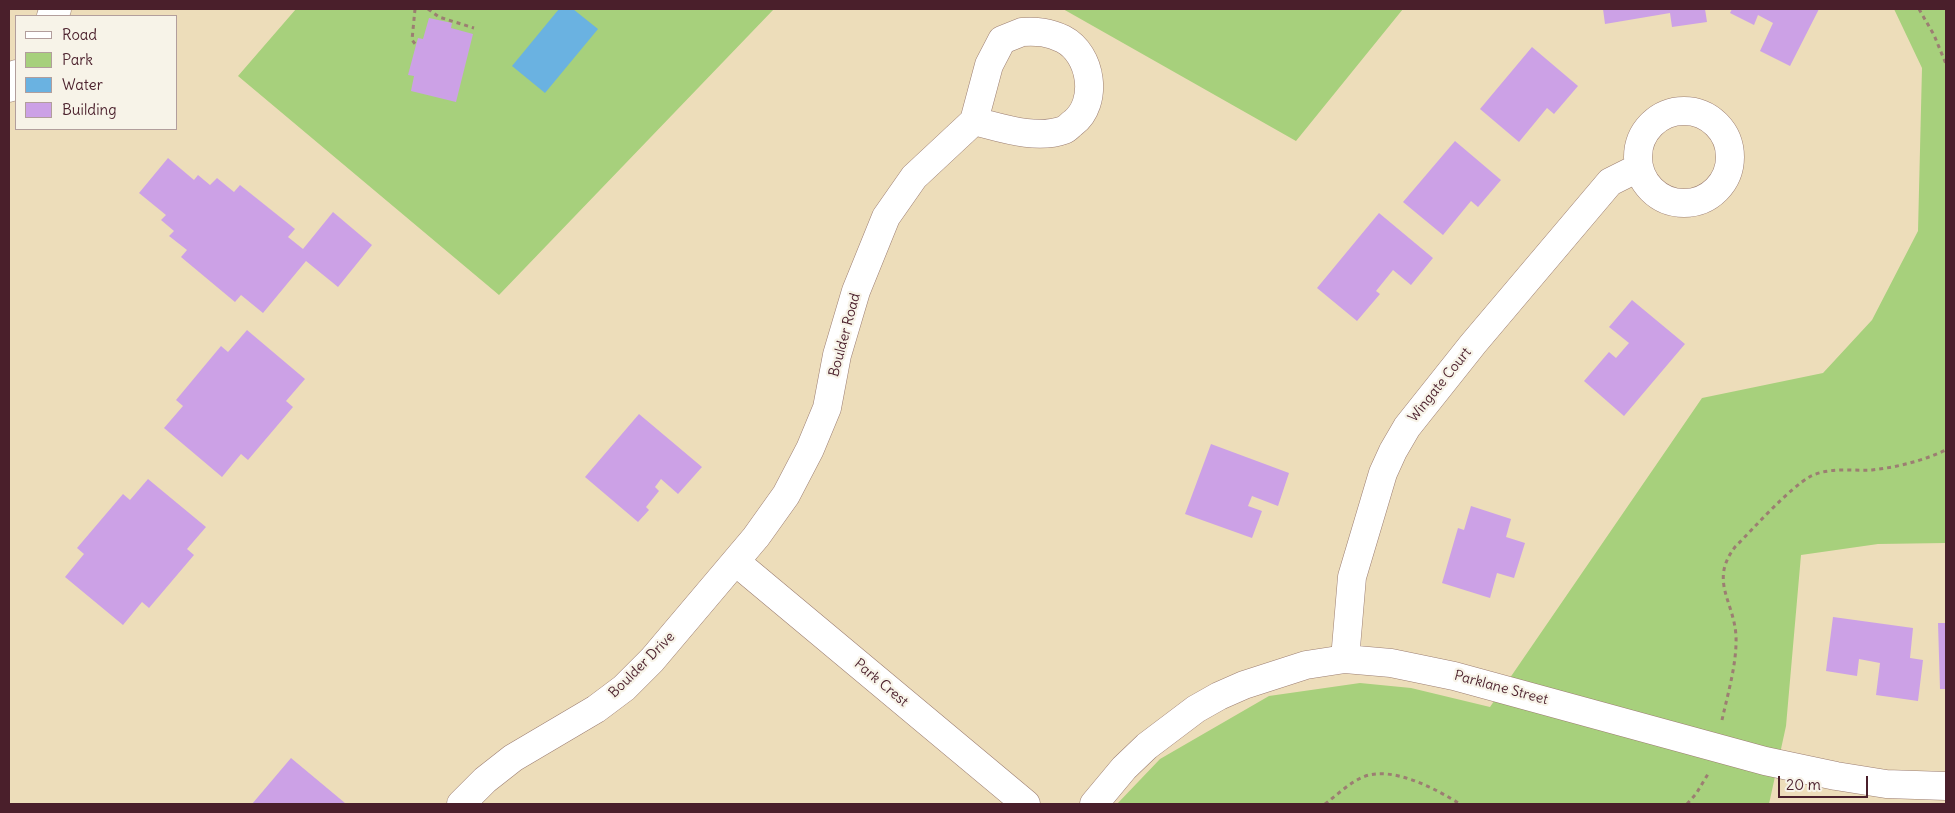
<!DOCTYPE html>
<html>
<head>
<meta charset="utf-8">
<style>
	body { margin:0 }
	#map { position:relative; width:1955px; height:813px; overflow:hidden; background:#edddba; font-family:Delius,sans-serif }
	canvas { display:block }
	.frame { position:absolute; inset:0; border:10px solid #4a1f2b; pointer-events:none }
	.legend { position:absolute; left:15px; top:15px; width:162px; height:115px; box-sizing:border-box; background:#f7f3e8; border:1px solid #b29e9c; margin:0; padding:6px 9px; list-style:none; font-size:15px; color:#4a1f2b }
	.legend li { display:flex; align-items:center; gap:10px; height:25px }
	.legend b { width:25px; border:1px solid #b29e9c }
	.scale { position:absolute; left:1778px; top:776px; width:90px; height:22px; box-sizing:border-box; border:2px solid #4a1f2b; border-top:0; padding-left:6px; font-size:15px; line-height:18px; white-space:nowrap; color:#4a1f2b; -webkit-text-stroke:4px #f7f3e8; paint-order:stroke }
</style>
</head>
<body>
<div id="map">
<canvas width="1955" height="813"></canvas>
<div class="frame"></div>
<ul class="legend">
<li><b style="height:6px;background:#fff"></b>Road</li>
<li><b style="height:14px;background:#a7d07c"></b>Park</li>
<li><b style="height:14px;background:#6ab2e1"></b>Water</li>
<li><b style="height:14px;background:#cca1e6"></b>Building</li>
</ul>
<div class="scale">20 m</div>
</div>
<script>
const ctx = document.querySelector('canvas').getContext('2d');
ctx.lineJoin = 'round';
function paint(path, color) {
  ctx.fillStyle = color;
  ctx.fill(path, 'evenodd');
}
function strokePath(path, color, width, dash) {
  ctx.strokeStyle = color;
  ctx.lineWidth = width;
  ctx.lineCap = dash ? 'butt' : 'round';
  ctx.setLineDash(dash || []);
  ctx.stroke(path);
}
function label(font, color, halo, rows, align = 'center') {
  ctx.font = font + ' Delius,sans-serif';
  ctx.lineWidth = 4.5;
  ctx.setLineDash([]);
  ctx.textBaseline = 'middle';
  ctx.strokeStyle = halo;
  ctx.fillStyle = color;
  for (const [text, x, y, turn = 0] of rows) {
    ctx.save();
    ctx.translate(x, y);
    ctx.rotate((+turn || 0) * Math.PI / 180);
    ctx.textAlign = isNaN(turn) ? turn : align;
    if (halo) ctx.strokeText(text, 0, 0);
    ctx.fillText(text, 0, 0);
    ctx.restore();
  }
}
paint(new Path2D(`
	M296,9H774L499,295L238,76Z
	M1063,9H1403L1296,141Z
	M1894,9H1946V543L1878,544L1801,555L1786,726L1769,804H1117L1160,759L1269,696L1360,683L1411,688L1490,707L1702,398L1823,373L1872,320L1918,231L1922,68Z`), '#a7d07c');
paint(new Path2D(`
	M559,9H573L598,29L545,93L512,66Z`), '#6ab2e1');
paint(new Path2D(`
	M1603,9H1705L1707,22L1672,27L1670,13L1605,24Z
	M1732,9H1819L1790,66L1760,51L1773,23L1758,15L1754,25L1730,13Z
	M429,18L452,23L451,28L473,34L456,102L411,91L414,76L408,75L416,45L418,38L423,39Z
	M1532,47L1578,86L1554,114L1547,108L1519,142L1480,109Z
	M1455,141L1501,180L1478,207L1471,201L1443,235L1403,202Z
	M168,158L194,180L198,175L210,185L217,178L234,192L240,185L295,229L288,237L303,249L333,212L372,245L338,287L306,261L263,313L241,295L235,302L181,257L187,250L169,236L174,231L161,220L166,215L139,193Z
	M1379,213L1433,258L1411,285L1393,270L1376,291L1380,294L1357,321L1317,288Z
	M1632,300L1685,344L1624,416L1584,381L1609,352L1616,358L1629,343L1609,327Z
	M247,330L305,379L286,401L293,407L248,460L241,454L222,477L164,428L183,406L176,400L221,346L228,352Z
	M639,414L702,467L678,494L661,479L655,487L659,491L646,507L649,510L638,522L585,477Z
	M1211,444L1289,473L1278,506L1252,496L1248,506L1262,511L1252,538L1185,514Z
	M148,479L206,527L187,549L194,555L149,608L142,602L123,625L65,577L84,554L77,548L123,494L130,500Z
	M1471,506L1511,519L1506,537L1525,543L1514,578L1497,573L1490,598L1442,583L1458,528L1464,530Z
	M1833,617L1913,628L1910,658L1923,660L1918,701L1876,695L1880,663L1859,659L1857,676L1826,671Z
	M1938,623H1946V689H1940Z
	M291,758L345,803L344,804H252Z`), '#cca1e6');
const minor = new Path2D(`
	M51,16L57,9
	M1022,32C1037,31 1049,32 1063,39C1092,54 1099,103 1073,123C1070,125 1067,129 1064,130C1036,140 1002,128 974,121L989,65L1002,40Z
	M9,88L16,74
	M1638 157a46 46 0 1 1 92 0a46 46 0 1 1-92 0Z
	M736,562L1026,804
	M1345,659L1352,577L1383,473L1393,451L1407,427L1473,344L1610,182L1638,168
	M461,804L485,780L513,758L596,709L624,688L652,660L756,537L786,495L810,449L827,408L837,355L856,291L886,217L914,177L974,121
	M1094,804L1124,768L1147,746L1196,709L1219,696L1244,685L1306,665L1345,659L1391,663L1454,676L1765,761L1836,776L1886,784L1946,786`);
strokePath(minor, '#9c7e72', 29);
strokePath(new Path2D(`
	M415,9L412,40L416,45
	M428,9L439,17L474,28
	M1919,9L1934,35L1946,64
	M1722,720C1728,693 1737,663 1736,636C1734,601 1709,581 1735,547C1755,527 1788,489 1811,476C1830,467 1852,471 1872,470C1898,467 1922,461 1946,450
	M1325,804C1337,795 1349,783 1363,777C1392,765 1436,789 1460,804
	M1687,804L1696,794L1708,774`), '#9c7e72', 3, [4, 4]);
strokePath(minor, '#fff', 28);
label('14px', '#4a1f2b', '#f7f3e8', [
	["Boulder Road",845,335,-75],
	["Wingate Court",1440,385,-51],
	["Boulder Drive",642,665,-45],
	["Park Crest",881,683,40],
	["Parklane Street",1501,688,15]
]);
</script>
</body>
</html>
